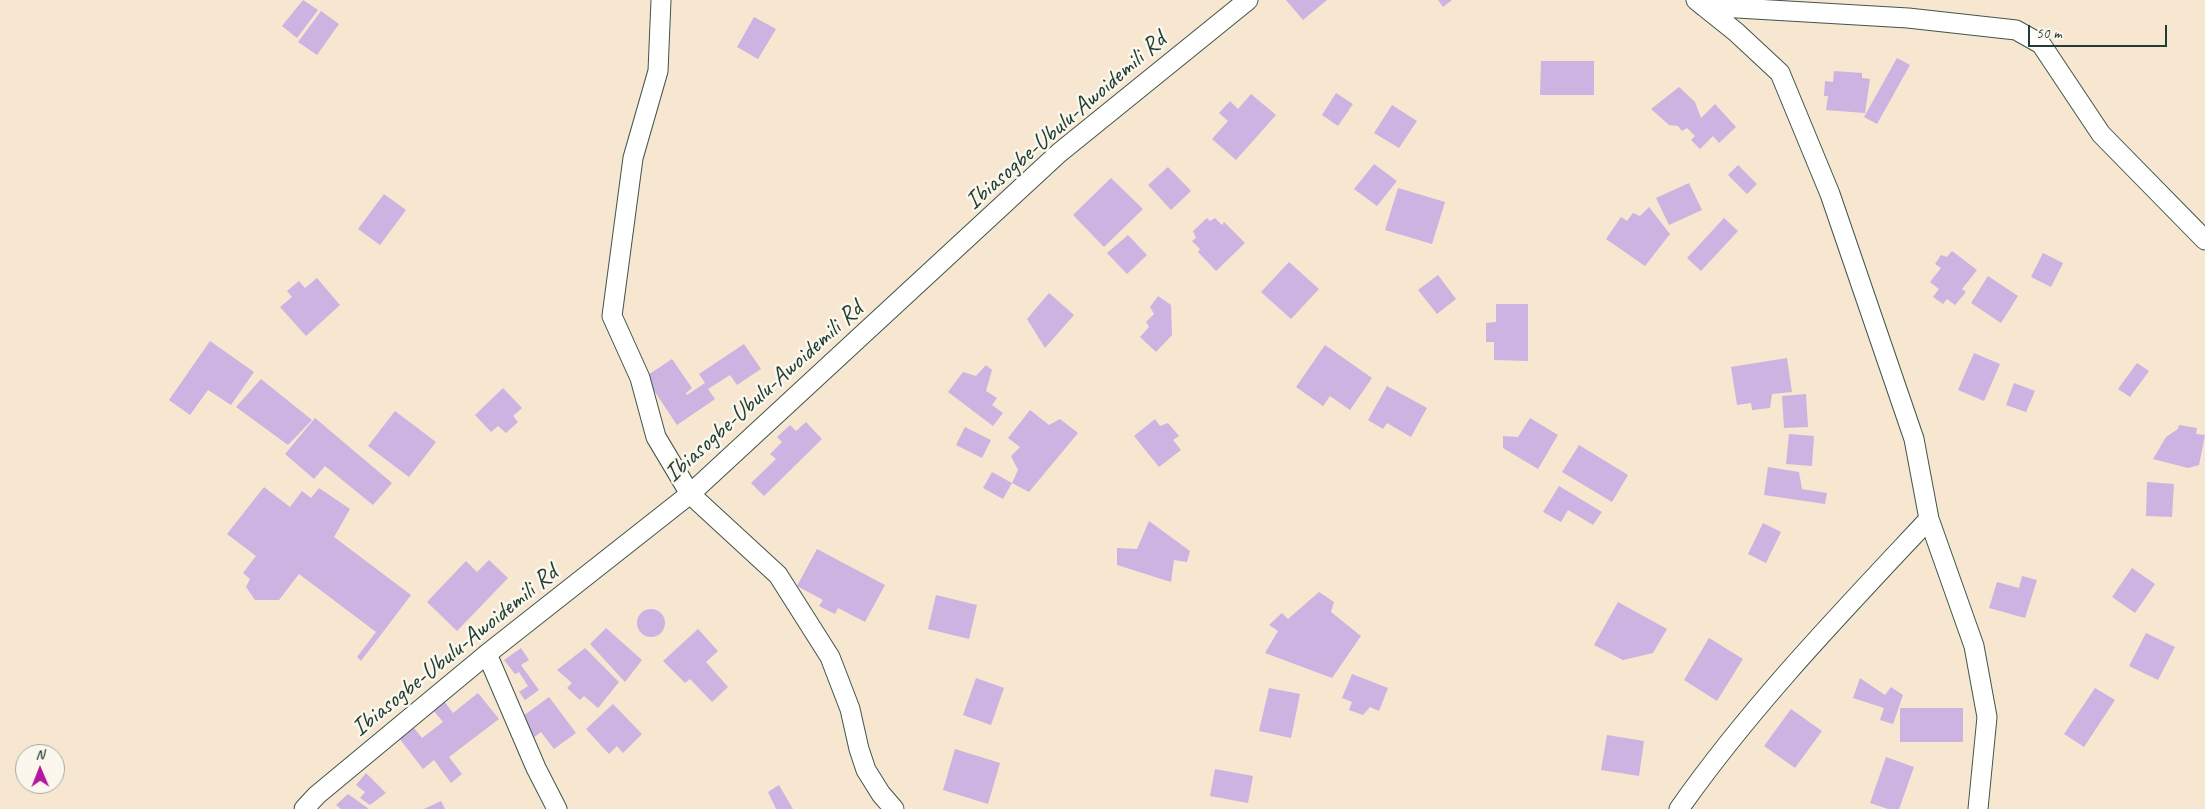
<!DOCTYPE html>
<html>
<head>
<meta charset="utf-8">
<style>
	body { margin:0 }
	#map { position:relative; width:2205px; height:809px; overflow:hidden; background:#f7e6d0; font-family:Caveat,sans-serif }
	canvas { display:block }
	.north { position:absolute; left:15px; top:744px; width:50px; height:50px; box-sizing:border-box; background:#fbf7ec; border:1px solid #a3ada2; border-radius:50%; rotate:359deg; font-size:14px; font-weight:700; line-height:20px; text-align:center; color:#1f3d34 }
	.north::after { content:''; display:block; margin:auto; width:18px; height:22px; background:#b5179e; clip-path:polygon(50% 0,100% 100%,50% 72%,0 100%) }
	.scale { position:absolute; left:2028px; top:25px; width:139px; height:22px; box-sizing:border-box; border:2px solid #1f3d34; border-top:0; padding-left:6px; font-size:15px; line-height:18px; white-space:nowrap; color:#1f3d34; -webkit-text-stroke:4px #fbf7ec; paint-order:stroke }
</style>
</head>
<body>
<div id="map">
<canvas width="2205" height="809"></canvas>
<div class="north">N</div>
<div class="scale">50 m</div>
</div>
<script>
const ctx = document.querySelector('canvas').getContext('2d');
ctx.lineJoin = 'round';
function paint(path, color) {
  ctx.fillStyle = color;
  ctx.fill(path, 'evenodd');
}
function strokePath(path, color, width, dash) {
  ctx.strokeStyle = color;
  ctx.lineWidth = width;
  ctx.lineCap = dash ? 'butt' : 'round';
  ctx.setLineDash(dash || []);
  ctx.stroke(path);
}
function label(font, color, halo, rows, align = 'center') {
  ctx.font = font + ' Caveat,sans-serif';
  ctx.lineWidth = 5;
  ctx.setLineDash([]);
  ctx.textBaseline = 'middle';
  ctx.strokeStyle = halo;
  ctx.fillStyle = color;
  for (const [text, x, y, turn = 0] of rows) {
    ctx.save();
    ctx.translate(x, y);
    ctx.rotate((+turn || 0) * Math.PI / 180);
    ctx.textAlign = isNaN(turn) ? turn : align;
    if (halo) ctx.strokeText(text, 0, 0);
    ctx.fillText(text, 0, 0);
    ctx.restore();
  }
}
paint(new Path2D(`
	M303,0L318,10L297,38L282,26Z
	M1286,0H1327L1303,20Z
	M1438,0H1452L1443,7Z
	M321,11L339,24L317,55L298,42Z
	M754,17L776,29L758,59L737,47Z
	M1897,58L1910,65L1877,124L1864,117Z
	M1541,61H1594V95H1540Z
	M1834,71L1862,73V78L1870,79L1865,113L1826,110L1828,96H1824L1825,81L1833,82Z
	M1679,87L1695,102L1701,118L1715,104L1736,127L1719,143L1713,136L1700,149L1691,140L1695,136L1687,128L1682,131L1678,126L1669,125L1651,109Z
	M1336,93L1353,104L1338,126L1322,115Z
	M1251,94L1276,115L1236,160L1212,139L1228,121L1219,113L1230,101L1238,109Z
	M1392,105L1417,121L1399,148L1374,133Z
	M1374,164L1397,181L1377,206L1354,189Z
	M1738,165L1757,184L1747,194L1728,175Z
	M1168,167L1191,191L1171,210L1148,185Z
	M1111,178L1143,209L1104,247L1073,215Z
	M1689,183L1702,210L1669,225L1656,198Z
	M1398,188L1445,202L1432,244L1385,230Z
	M384,194L406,210L380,245L358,229Z
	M1649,207L1670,234L1645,266L1606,239L1621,217L1627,221L1633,213L1640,216Z
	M1207,218L1210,221L1215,218L1222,225L1224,222L1245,243L1216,271L1198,252L1200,249L1192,241L1196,238L1193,231Z
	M1724,218L1738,231L1701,271L1687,258Z
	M1128,235L1147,255L1127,274L1107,253Z
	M1952,251L1977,270L1962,289L1966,292L1955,305L1947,299L1943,304L1933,297L1939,289L1930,282L1941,268L1935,264L1941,255L1947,257Z
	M2043,253L2063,263L2051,287L2031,277Z
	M1289,262L1319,289L1291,319L1261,292Z
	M1438,275L1456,299L1437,314L1418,290Z
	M1988,276L2018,296L2001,323L1971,303Z
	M317,278L340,305L306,336L280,307L292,297L287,291L299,281L305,288Z
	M1049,293L1074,315L1045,348L1027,319Z
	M1158,296L1171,305L1172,335L1156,352L1140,337L1149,327L1146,322L1154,314L1150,307Z
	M1496,304H1528V361L1494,360V342H1486V323L1496,322Z
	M210,341L254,372L231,405L208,390L190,415L169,400Z
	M744,344L761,369L737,385L730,375L708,389L715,399L677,425L645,377L672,359L692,388L686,393L687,395L705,383L699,374Z
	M1325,345L1372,378L1350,410L1330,396L1323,406L1296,387Z
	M1974,353L2000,364L1984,401L1958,390Z
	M1787,358L1792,392L1772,394L1770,408L1752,410L1751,403L1737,405L1731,367Z
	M2137,363L2149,371L2130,397L2118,389Z
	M986,365L992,370L986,391L997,398L992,405L1003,413L993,426L948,392L963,372L976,376Z
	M261,379L312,420L288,445L236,407Z
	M2014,383L2035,391L2026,412L2006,405Z
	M1387,386L1427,408L1411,437L1387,423L1383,429L1368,420Z
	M503,388L522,408L513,416L518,422L506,433L498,426L491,432L475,415Z
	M1806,394L1808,427L1784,428L1782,396Z
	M1030,410L1049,425L1060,419L1078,433L1029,492L1012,483L1018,470L1011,456L1020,447L1008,438Z
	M395,411L436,442L409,477L368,446Z
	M315,418L392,483L373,505L325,466L314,479L285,454Z
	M1530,418L1558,435L1538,469L1503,448V436L1518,437Z
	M1155,419L1160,426L1168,423L1179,436L1173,440L1181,450L1159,467L1134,436Z
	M806,422L822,439L764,496L751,483L776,459L770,454L782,442L777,437L790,425L796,431Z
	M2179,425L2197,428L2196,434L2205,435L2199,465L2188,468L2153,459L2166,437L2178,429Z
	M965,427L991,440L982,458L956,445Z
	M1789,434L1814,436L1812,466L1786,464Z
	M1579,445L1628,475L1612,502L1562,472Z
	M1768,467L1799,472L1802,489L1827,493L1825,504L1764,495Z
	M992,472L1012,483L1003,499L983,488Z
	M2147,482L2174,484L2172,517L2146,516Z
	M1559,486L1602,512L1593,525L1568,510L1561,522L1543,512Z
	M264,487L290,507L302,491L311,498L319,488L350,509L334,537L411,595L361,661L357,657L376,632L299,574L279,600H255L246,587L250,579L243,573L256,556L227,534Z
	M1149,521L1190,551L1187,562L1174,560L1171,582L1117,565V548L1137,549Z
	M1763,523L1781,532L1766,563L1748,554Z
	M817,549L885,585L865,622L838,608L835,614L819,606L823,600L797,586Z
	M489,560L508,578L457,631L427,602L466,561L477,572Z
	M2132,568L2155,584L2135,613L2112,597Z
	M2022,576L2037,580L2025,618L1989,608L1997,582L2019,588Z
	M1319,592L1334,602L1331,612L1361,636L1332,678L1265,653L1278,631L1269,625L1282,613L1288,619Z
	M936,595L977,605L969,639L928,629Z
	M1618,602L1667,629L1653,653L1623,660L1594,645Z
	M637 623a14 14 0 1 1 28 0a14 14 0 1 1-28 0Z
	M606,628L642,660L625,682L590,644Z
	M698,629L718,651L706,662L728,687L712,702L690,679L685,683L663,661Z
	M2146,633L2175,647L2158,680L2129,666Z
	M1709,638L1743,659L1717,701L1684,680Z
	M521,648L529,660L521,665L539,690L525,700L519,692L528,686L519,672L515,674L504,660Z
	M585,648L619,682L598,708L584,696L580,700L567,688L572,683L557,670Z
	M1352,674L1388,688L1379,711L1370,707L1363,715L1349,710L1352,702L1342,698Z
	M976,678L1004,688L991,725L963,715Z
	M1860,678L1885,695L1891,687L1903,695L1893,724L1880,720L1884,708L1853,698Z
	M1269,688L1300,694L1291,738L1259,731Z
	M2095,688L2115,700L2084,747L2064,734Z
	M478,693L499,719L449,757L462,774L451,783L434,760L423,769L396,734L410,723L422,738L443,722L433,710L444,701L453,713Z
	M549,697L576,733L554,749L541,732L533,738L519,719Z
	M613,704L642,734L623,753L617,746L609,754L586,729Z
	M1900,708H1963V742H1900Z
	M1791,709L1822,731L1795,768L1764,746Z
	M1607,735L1644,741L1639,776L1601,770Z
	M955,749L1000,763L988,804L943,790Z
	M1886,757L1914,767L1899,809H1888L1870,803Z
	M1215,769L1253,776L1248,803L1210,796Z
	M366,773L386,793L370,805L360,798L365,792L356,785Z
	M779,785L793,809H776L768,792Z
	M348,794L369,809H341L336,805Z
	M441,801L445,809H424Z`), '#ccb3e2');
const minor = new Path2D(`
	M661,0L658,71L633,158L612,316L640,378L656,437L690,494L778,575L830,657L850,709L859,749L866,770L881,794L894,809
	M1696,0L1736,32L1780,73L1830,194L1914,439L1929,519L1974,646L1987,717L1978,809
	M1703,6L1908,18L2016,30L2041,44L2101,134L2205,240
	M487,654L536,768L557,809
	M304,809L317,795L487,654L690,494L1059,153L1248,0
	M1679,809C1752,705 1842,612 1929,519`);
strokePath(minor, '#3f564b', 21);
strokePath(minor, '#fff', 19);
label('25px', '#1f3d34', '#fbf7ec', [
	["Ibiasogbe-Ubulu-Awoidemili Rd",1066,121,-41],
	["Ibiasogbe-Ubulu-Awoidemili Rd",764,392,-42],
	["Ibiasogbe-Ubulu-Awoidemili Rd",455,651,-39]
]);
</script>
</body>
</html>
